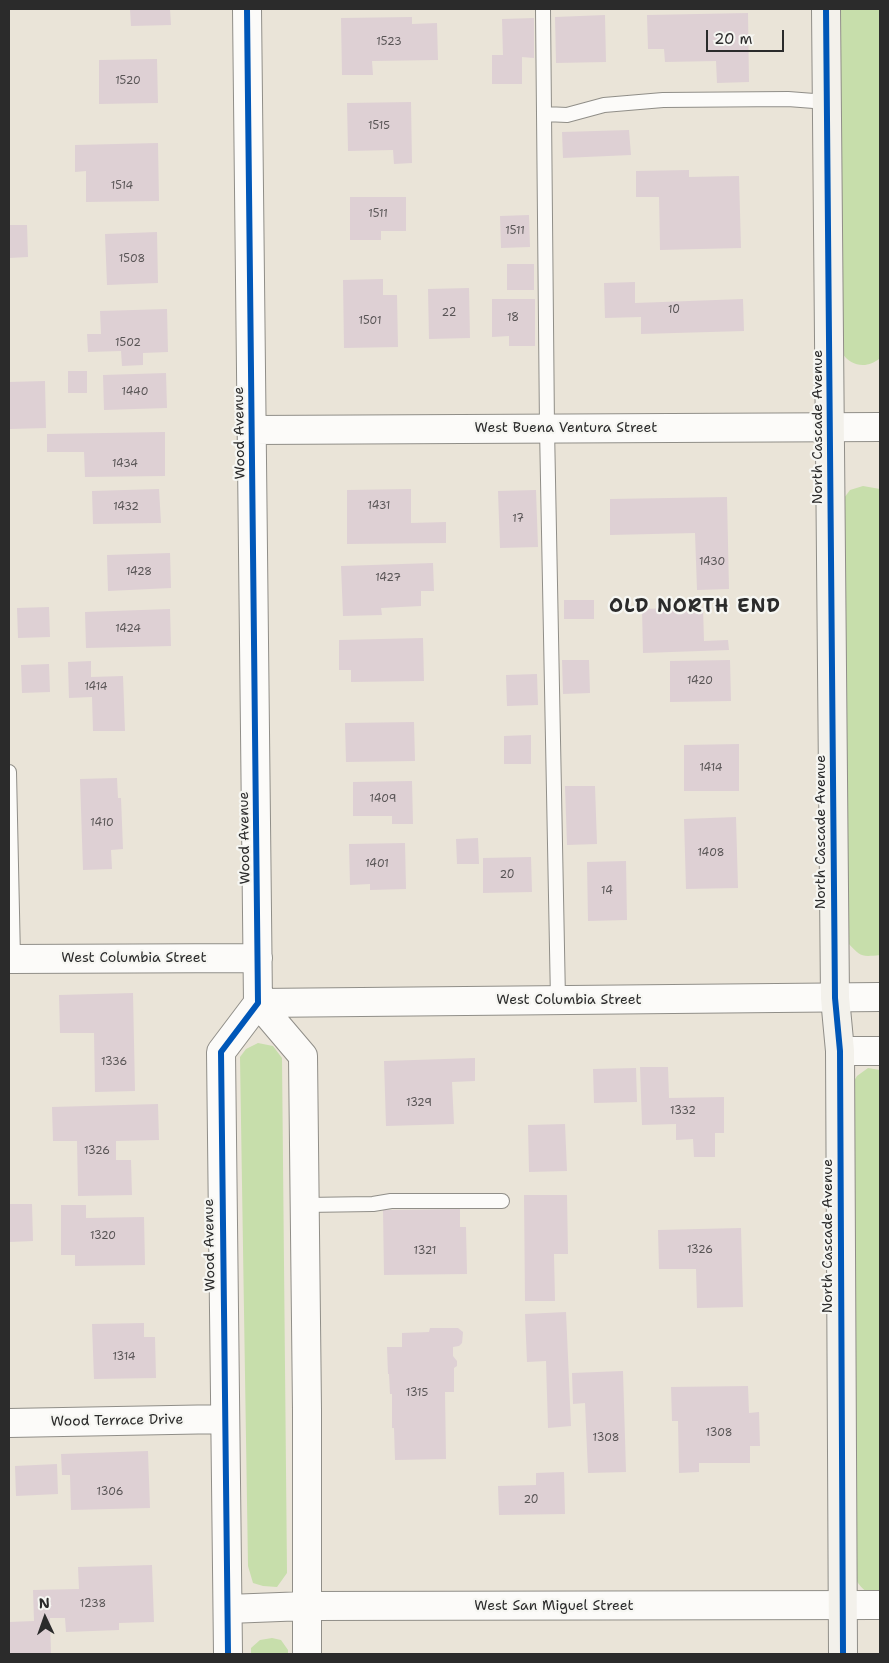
<!DOCTYPE html>
<html>
<head>
<meta charset="utf-8">
<style>
	body { margin:0 }
	#map { position:relative; width:889px; height:1663px; overflow:hidden; background:#eae4d8; font-family:"Shantell Sans",sans-serif }
	canvas { display:block }
	.frame { position:absolute; inset:0; border:10px solid #2b2b2b; pointer-events:none }
	.north { position:absolute; left:20px; top:1593px; width:50px; height:50px; -webkit-text-stroke:4px #f6f6f2; paint-order:stroke; rotate:357deg; font-size:14px; font-weight:700; line-height:20px; text-align:center; color:#2b2b2b }
	.north::after { content:''; display:block; margin:auto; width:18px; height:22px; background:#2b2b2b; clip-path:polygon(50% 0,100% 100%,50% 72%,0 100%) }
	.scale { position:absolute; left:706px; top:30px; width:78px; height:22px; box-sizing:border-box; border:2px solid #2b2b2b; border-top:0; padding-left:6px; font-size:15px; line-height:18px; white-space:nowrap; color:#2b2b2b; -webkit-text-stroke:4px #f6f6f2; paint-order:stroke }
</style>
</head>
<body>
<div id="map">
<canvas width="889" height="1663"></canvas>
<div class="frame"></div>
<div class="north">N</div>
<div class="scale">20 m</div>
</div>
<script>
const ctx = document.querySelector('canvas').getContext('2d');
ctx.lineJoin = 'round';
function paint(path, color) {
  ctx.fillStyle = color;
  ctx.fill(path, 'evenodd');
}
function strokePath(path, color, width, dash) {
  ctx.strokeStyle = color;
  ctx.lineWidth = width;
  ctx.lineCap = dash ? 'butt' : 'round';
  ctx.setLineDash(dash || []);
  ctx.stroke(path);
}
function label(font, color, halo, rows, align = 'center') {
  ctx.font = font + ' "Shantell Sans",sans-serif';
  ctx.lineWidth = 4.5;
  ctx.setLineDash([]);
  ctx.textBaseline = 'middle';
  ctx.strokeStyle = halo;
  ctx.fillStyle = color;
  for (const [text, x, y, turn = 0] of rows) {
    ctx.save();
    ctx.translate(x, y);
    ctx.rotate((+turn || 0) * Math.PI / 180);
    ctx.textAlign = isNaN(turn) ? turn : align;
    if (halo) ctx.strokeText(text, 0, 0);
    ctx.fillText(text, 0, 0);
    ctx.restore();
  }
}
paint(new Path2D(`
	M838,9H880V358C868,369 851,367 842,353Z
	M863,486L880,489V955C861,957 861,957 848,943L844,498L850,490Z
	M258,1043L273,1046L282,1058L287,1573L277,1587L263,1586L253,1583L248,1566L240,1057L246,1049Z
	M868,1068L880,1070V1594C868,1594 863,1591 856,1580L851,1086L857,1076Z
	M272,1638L281,1640L288,1650V1654H251V1648L260,1640Z`), '#c7deab');
paint(new Path2D(`
	M130,9H170L171,25L131,26Z
	M748,13L749,82L717,83L716,61L665,62L664,49H648L647,15Z
	M605,15L606,62L556,63L555,17Z
	M412,17V24L437,23L438,60L372,61L373,75H342L341,18Z
	M534,18V58L522,57V84H492V55H503L502,19Z
	M157,59L158,103L99,104V60Z
	M411,102L412,163L394,164L393,150L348,151L347,103Z
	M629,130L631,155L563,158L562,132Z
	M158,143L159,201L86,202V171L75,172V145Z
	M689,170V177L739,176L741,248L660,250L659,197H636V171Z
	M350,197H406V231H381V240H350Z
	M529,215L530,247L501,248L500,216Z
	M9,225H27L28,257L9,258Z
	M157,232L158,283L107,285L105,234Z
	M507,264H534V290H507Z
	M383,279V295H397L398,347L344,348L343,280Z
	M635,282V303L743,299L744,331L641,334V317L605,318L604,283Z
	M469,288L470,338L429,339L428,289Z
	M492,299H535V346H509V336L492,337Z
	M167,309L168,352L143,353V365L122,366L121,351L88,352L87,334H101L100,311Z
	M68,371H87V393H68Z
	M166,373L167,408L104,410L103,375Z
	M45,381L46,428L10,429L9,382Z
	M165,432V476L85,477L84,452H47V434Z
	M159,489L161,523L93,524L92,491Z
	M411,489V523L446,522V543L347,544V490Z
	M536,490L538,547L500,548L498,491Z
	M727,497L729,589L697,590L695,533L610,535V499Z
	M170,553L171,588L108,591L107,555Z
	M433,563L434,591H421V606L381,608L382,615L343,616L341,566Z
	M564,600H594V619H564Z
	M49,607L50,637L18,638L17,608Z
	M703,607L704,641L728,640L729,650L643,653L642,609Z
	M170,609L171,646L86,648L85,612Z
	M423,638L424,681L351,682V670H339V640Z
	M562,660H589L590,693L563,694Z
	M730,660L731,701L670,702V661Z
	M91,661V677L123,676L125,731H93L92,697L69,698L68,662Z
	M49,664L50,692L22,693L21,665Z
	M537,674L538,705L507,706L506,675Z
	M414,722L415,761L346,762L345,723Z
	M531,735V764H504V736Z
	M739,744V791H684V745Z
	M117,778L118,798H121L123,849L111,850L112,869L83,870L80,779Z
	M412,781L413,824H392V816H353V782Z
	M565,786H595L597,844L567,845Z
	M736,817L738,888L686,889L684,819Z
	M478,838L479,864H457L456,839Z
	M405,843L406,889L370,890V884L350,885L349,844Z
	M531,857L532,892L483,893V858Z
	M626,861L627,920L588,921L587,862Z
	M133,993L135,1091L95,1092L94,1033H60L59,995Z
	M475,1058V1081L452,1082L454,1124L386,1126L384,1061Z
	M640,1067H668L669,1098L724,1097V1133H715V1157H694L693,1139L676,1140V1124L642,1125Z
	M636,1068L637,1102L594,1103L593,1069Z
	M158,1104L159,1140L116,1141V1160H131L132,1195L78,1196L77,1141H53L52,1107Z
	M565,1124L567,1171L529,1172L528,1125Z
	M524,1195H567L568,1254H554L555,1301H525Z
	M9,1204H32L33,1241L9,1242Z
	M61,1205H86V1218L144,1217L145,1265L75,1266V1255H61Z
	M460,1209V1227H466L467,1274L384,1275L383,1210Z
	M741,1228L743,1307L697,1308L696,1269H659L658,1230Z
	M566,1312L571,1426L548,1428L546,1361L527,1362L525,1314Z
	M144,1323V1337H155L156,1378L94,1379L92,1324Z
	M430,1328H458L463,1332L462,1343L459,1346L453,1347V1356L457,1361V1366L454,1368V1392H445L446,1459L395,1460L394,1428H392V1394H390L389,1374H388L387,1347H402V1333L429,1332Z
	M623,1371L626,1472L588,1473L585,1403L573,1404L572,1373Z
	M748,1386L749,1413L759,1412L760,1446H750V1463H699V1472L679,1473L678,1421H672L671,1387Z
	M148,1451L150,1508L71,1510L70,1475H62L61,1454Z
	M57,1464L58,1494L16,1496L15,1466Z
	M564,1472L565,1514L499,1515L498,1486L536,1485V1473Z
	M152,1565L154,1622L119,1623V1630L66,1632L65,1618H50L51,1654H9V1622L34,1621L33,1590L79,1589L78,1567Z`), '#ded0d4');
const lane = new Path2D(`
	M543,9L547,428L558,1000
	M545,114L567,115L604,105L663,100L788,99L827,102
	M9,772L13,959
	M305,1205L373,1204L391,1201H502`);
const street = new Path2D(`
	M253,430L880,427
	M9,959L258,958
	M258,1003L303,1056L307,1410V1654
	M258,1003L880,997
	M840,1051H880
	M9,1423L225,1419
	M228,1609L306,1606L880,1605
	M228,1654L221,1052L258,1003L247,9`);
const secondary = new Path2D(`
	M826,9L835,998L840,1051L843,1654`);
strokePath(lane, '#908e88', 16);
strokePath(street, '#908e88', 30);
strokePath(secondary, '#908e88', 30);
strokePath(lane, '#fcfbf9', 14);
strokePath(street, '#fcfbf9', 28);
strokePath(secondary, '#f3f1eb', 28);
strokePath(new Path2D(`
	M826,9L835,998L840,1051L843,1654
	M228,1654L221,1052L258,1003L247,9`), '#0057b8', 6);
label('11px', '#585455', null, [
	["1523",389,42],
	["1520",128,81],
	["1515",379,126],
	["1514",122,186],
	["1511",378,214],
	["1511",515,231],
	["1508",132,259],
	["10",674,310],
	["22",449,313],
	["18",513,318],
	["1501",370,321],
	["1502",128,343],
	["1440",135,392],
	["1434",125,464],
	["1431",379,506],
	["1432",126,507],
	["17",518,519],
	["1430",712,562],
	["1428",139,572],
	["1427",388,578],
	["1424",128,629],
	["1420",700,681],
	["1414",96,687],
	["1414",711,768],
	["1409",383,799],
	["1410",102,823],
	["1408",711,853],
	["1401",377,864],
	["20",507,875],
	["14",607,891],
	["1336",114,1062],
	["1329",419,1103],
	["1332",683,1111],
	["1326",97,1151],
	["1320",103,1236],
	["1326",700,1250],
	["1321",425,1251],
	["1314",124,1357],
	["1315",417,1393],
	["1308",719,1433],
	["1308",606,1438],
	["1306",110,1492],
	["20",531,1500],
	["1238",93,1604]
]);
label('14px', '#2b2b2b', '#f6f6f2', [
	["North Cascade Avenue",818,427,-90],
	["West Buena Ventura Street",566,428],
	["Wood Avenue",240,433,-91],
	["North Cascade Avenue",821,832,-90],
	["Wood Avenue",245,838,-91],
	["West Columbia Street",134,958],
	["West Columbia Street",569,1000],
	["North Cascade Avenue",828,1236,-90],
	["Wood Avenue",210,1245,-91],
	["Wood Terrace Drive",117,1421,-1],
	["West San Miguel Street",554,1606]
]);
ctx.letterSpacing = '1px';
label('bold 19px', '#2b2b2b', '#f6f6f2', [
	["OLD NORTH END",695,607]
]);
ctx.letterSpacing = '0px';
</script>
</body>
</html>
